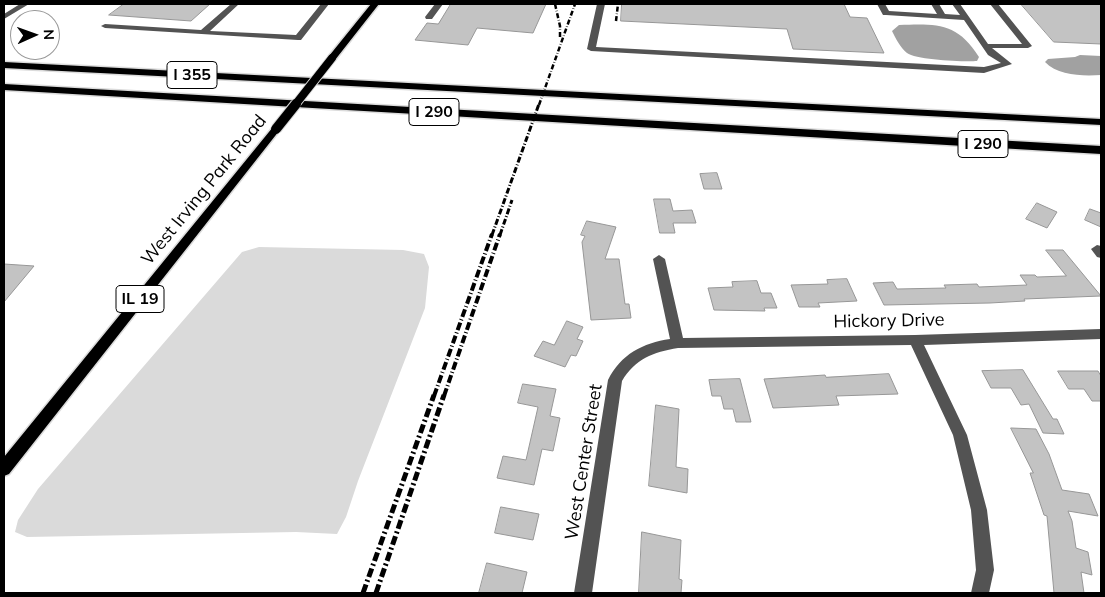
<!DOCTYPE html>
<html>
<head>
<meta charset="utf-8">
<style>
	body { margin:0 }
	#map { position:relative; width:1105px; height:597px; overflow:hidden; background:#fff; font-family:Mulish,sans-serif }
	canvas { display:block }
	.frame { position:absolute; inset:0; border:5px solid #000; pointer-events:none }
	.north { position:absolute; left:10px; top:10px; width:50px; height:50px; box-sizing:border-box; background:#fff; border:1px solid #999; border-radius:50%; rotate:88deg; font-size:14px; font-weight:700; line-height:20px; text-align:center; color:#000 }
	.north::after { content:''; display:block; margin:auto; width:18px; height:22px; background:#000; clip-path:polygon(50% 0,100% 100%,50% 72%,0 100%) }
</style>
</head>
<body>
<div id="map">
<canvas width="1105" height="597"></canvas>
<div class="frame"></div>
<div class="north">N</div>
</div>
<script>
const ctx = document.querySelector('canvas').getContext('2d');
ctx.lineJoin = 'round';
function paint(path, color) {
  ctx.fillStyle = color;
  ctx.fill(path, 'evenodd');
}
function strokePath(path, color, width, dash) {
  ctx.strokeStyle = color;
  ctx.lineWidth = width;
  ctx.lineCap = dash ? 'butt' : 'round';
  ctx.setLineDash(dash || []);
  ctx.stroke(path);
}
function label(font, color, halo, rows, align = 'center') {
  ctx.font = font + ' Mulish,sans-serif';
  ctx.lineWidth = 5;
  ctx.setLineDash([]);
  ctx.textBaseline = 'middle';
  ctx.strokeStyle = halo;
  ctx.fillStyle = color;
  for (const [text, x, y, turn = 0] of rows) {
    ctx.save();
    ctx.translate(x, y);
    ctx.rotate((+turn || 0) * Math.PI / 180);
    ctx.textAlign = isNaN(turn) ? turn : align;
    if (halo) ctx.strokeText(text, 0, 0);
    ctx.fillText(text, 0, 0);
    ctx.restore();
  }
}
paint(new Path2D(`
	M259,247L403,250L424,254L429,267L425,308L358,481L346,517L337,534L296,532L27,537L15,532L18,520L38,489L242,252Z`), '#dadada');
paint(new Path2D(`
	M899,25C936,24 957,22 979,57L977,61C965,62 916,60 907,53C900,47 896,39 892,31Z
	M1080,55L1101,56V75C1083,76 1058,76 1045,62L1048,59L1075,57Z`), '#a1a1a1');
const building = new Path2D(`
	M124,4H210L191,21L109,15Z
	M451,4H546L533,33L477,28L468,45L415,40L427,23L438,24Z
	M622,4H844L850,17L867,18L884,53L793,49L787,29L621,21Z
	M1021,4H1101V44L1054,42Z
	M717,173L722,189H704L700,174Z
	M654,199H670L673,211L692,210L696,223H673L675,233H660Z
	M1037,203L1057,212L1047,228L1026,219Z
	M1090,209L1101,213V227L1085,220Z
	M587,221L616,227L605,259H619L625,304H629L631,318L591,320L582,242L585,236L581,235Z
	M1046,250H1063L1101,296L1024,299L1025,301L990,303L884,305L873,283L893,282L897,289L946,288L944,285L977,284L979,287L1027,285L1020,275H1035L1037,277L1066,276Z
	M4,264L34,266L4,302Z
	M847,279L857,301L818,303L820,307H799L791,285L828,284L827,280Z
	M757,281L761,293H771L777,308H764L765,311L714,310L708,288L733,287L732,282Z
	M567,321L583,327L577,339L583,341L576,356L571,355L565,367L534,356L543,341L554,345Z
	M1023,370L1053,419H1057L1064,434L1043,433L1029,404L1021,405L1011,388H991L982,371Z
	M1058,371H1098L1101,376V401H1092L1084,389H1069Z
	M889,374L898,394L836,396L839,405L773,408L764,379L825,375L826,377Z
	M740,379L751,422H736L733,409H724L721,396H712L709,380Z
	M523,384L556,389L550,416L560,418L553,451L542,449L534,485L497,478L503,456L526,460L538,407L518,403Z
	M656,405L679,409L676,467L688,469L687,493L649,486Z
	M1011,428L1036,429L1049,454L1062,490L1089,494L1098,516L1068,511L1072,521L1076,548L1088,552L1092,575L1081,572L1084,593H1054L1047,516L1044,515L1030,473H1033Z
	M501,507L539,514L533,540L495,533Z
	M642,532L681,540L679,579L682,580L681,593H639Z
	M487,563L527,572L522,593H479Z`);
paint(building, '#c3c3c3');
strokePath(building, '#979797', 1);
const major = new Path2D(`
	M371,4H379L335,60H329V56Z
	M276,126L279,127V131L9,474L4,476V457L273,127Z`);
const highway = new Path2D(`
	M4,62L1101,119V125L4,68Z
	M4,84L1101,146V154L4,90Z`);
strokePath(major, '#dbdbdb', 3);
strokePath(highway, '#dbdbdb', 3);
paint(new Path2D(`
	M20,4H29L4,19V14Z
	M231,4H239L210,31L296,35L321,4H329L301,40H298L105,28L101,26L105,24L201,30Z
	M435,4H443L432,19H426L425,17Z
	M597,4H605L596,47L984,67L1001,63L988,55L964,20L886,15H883L877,4H885L889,11L937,14L931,4H939L945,14L960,15L952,4H960L988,44H1022L990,4H998L1032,46L1028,48H992L1012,64L984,73L591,51L587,49Z
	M1097,245L1101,246V258L1097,257L1091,249Z
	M659,255L665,259L683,338L915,335L1101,329V339L924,345L967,435L987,510L994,570L989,593H971L976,570L971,510L953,435L911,345L678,348C653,352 635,359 622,381L592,593H574L608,380C621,354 643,343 670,339L653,259Z`), '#535353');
paint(major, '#000');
paint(highway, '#000');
strokePath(new Path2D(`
	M555,4L560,26V37
	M616,21L618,4
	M539,105L575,4`), '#000', 2.5, [5, 2, 0.5, 2]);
strokePath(new Path2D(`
	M492,235L539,104
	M500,235L512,200`), '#000', 3, [6, 2, 1, 2]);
strokePath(new Path2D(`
	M434,396L492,234
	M444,396L500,234`), '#000', 4, [8, 2.5, 1, 2.5]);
strokePath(new Path2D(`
	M363,593L434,395
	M376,593L444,395`), '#000', 5, [9, 3, 2, 3]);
const majorBridgeFar1 = new Path2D(`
	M295,105L332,58`);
const majorBridge = new Path2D(`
	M276,129L296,104`);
strokePath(majorBridgeFar1, '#dbdbdb', 10, []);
strokePath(majorBridge, '#dbdbdb', 12, []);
strokePath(majorBridgeFar1, '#000', 8);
strokePath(majorBridge, '#000', 10);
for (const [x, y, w] of [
	[192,75,50],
	[434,112,50],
	[983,144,50],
	[140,299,48]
]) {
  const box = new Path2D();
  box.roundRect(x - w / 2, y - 13.5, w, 27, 4);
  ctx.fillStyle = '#fff';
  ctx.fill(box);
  strokePath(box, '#000', 1);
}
label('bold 16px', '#000', null, [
	["I 355",192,75],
	["I 290",434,112],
	["I 290",983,144],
	["IL 19",140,299]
]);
label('18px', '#000', '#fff', [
	["West Irving Park Road",204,190,-51],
	["Hickory Drive",889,321,-1],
	["West Center Street",584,462,-81]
]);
</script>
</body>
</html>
